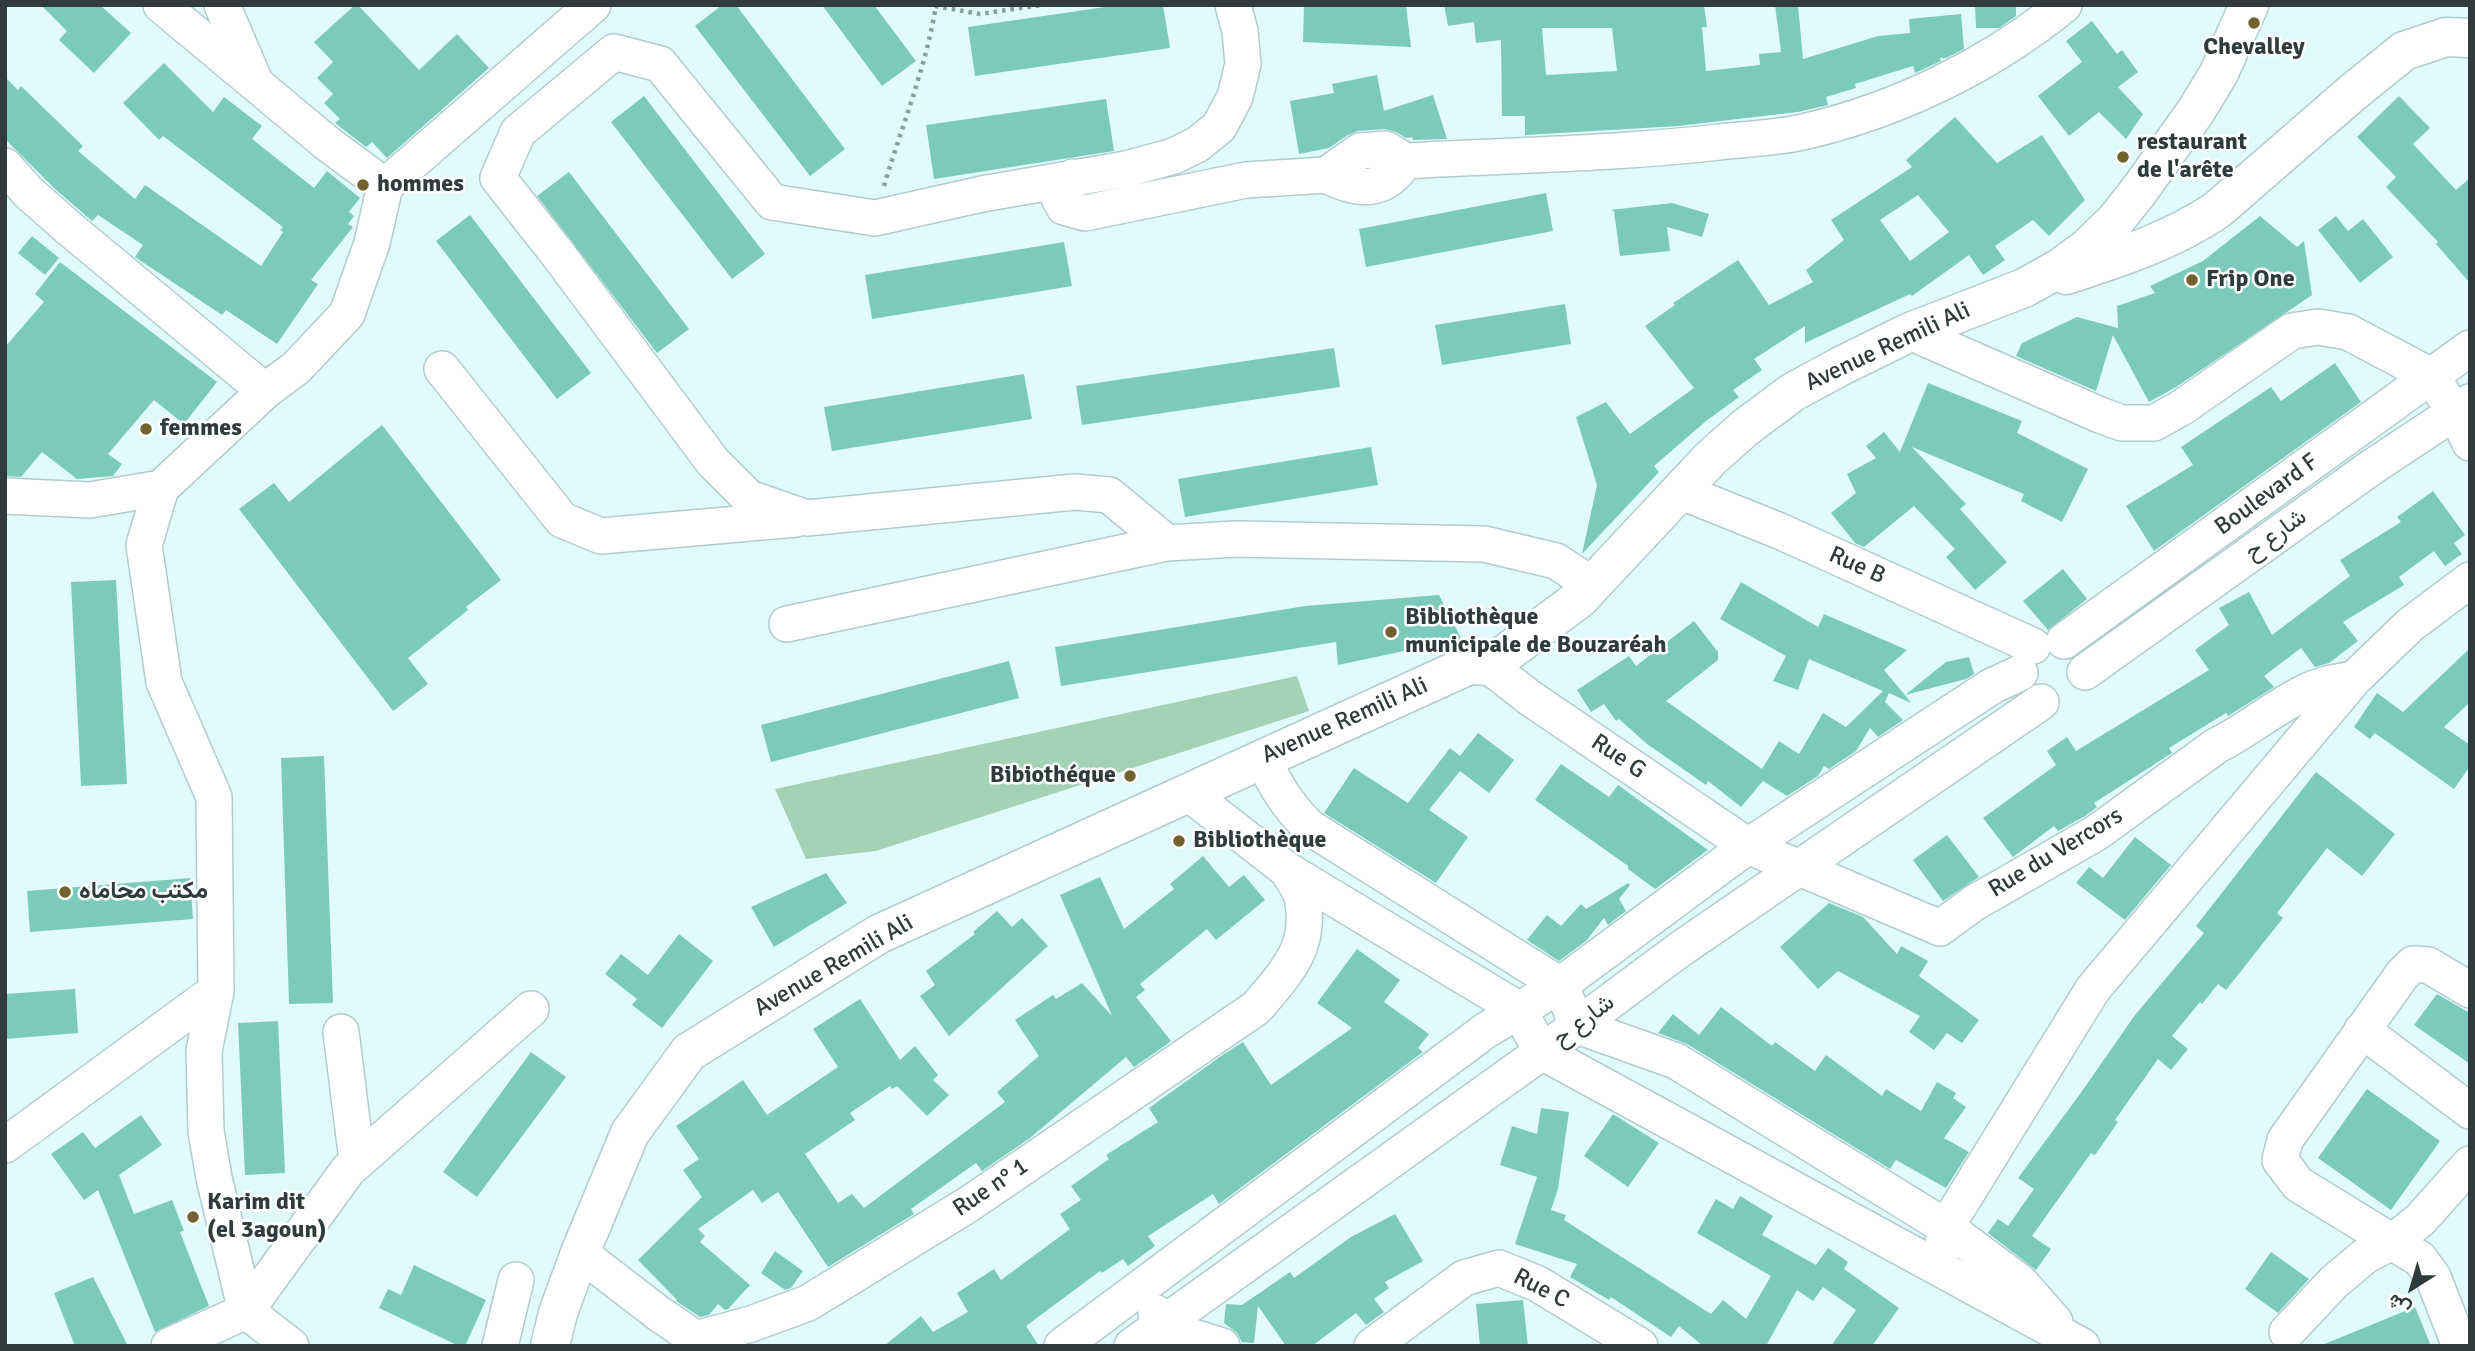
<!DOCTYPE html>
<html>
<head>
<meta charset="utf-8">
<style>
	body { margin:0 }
	#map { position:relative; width:2475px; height:1351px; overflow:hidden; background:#e1fbfd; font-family:Signika,Vazirmatn,sans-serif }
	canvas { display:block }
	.frame { position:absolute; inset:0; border:7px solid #303b3b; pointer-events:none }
	.north { position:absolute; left:2377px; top:1253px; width:70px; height:70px; -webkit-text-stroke:5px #fff; paint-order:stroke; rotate:217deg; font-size:19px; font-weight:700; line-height:28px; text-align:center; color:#303b3b }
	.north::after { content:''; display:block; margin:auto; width:24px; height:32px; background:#303b3b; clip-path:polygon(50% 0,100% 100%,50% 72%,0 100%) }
</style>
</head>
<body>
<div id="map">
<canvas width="2475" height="1351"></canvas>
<div class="frame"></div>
<div class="north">ش</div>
</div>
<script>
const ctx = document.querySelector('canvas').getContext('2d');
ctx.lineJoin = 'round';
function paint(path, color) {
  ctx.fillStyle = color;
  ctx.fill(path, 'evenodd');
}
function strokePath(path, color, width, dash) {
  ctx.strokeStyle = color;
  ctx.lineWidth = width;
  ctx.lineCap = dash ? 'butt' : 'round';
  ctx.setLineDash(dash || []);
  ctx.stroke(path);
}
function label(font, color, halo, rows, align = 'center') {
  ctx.font = font + ' Signika,Vazirmatn,sans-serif';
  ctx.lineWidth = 5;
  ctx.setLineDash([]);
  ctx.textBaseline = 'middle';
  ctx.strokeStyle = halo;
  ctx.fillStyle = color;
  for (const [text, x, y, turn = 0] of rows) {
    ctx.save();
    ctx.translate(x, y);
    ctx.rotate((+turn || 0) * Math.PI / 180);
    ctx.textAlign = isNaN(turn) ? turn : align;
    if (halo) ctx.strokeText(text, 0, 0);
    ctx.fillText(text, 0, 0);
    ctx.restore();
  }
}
paint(new Path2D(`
	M1297,676L1309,711L876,851L806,859L775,789Z`), '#a4d2b5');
paint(new Path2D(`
	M41,5H100L131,33L94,73L59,40L67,31Z
	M355,5H358L419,70L457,34L489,68L387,158L372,142L366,147L335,123L340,119L324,103L333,94L317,78L333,62L314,42Z
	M722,5H736L845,149L810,176L695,26Z
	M822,5H874L916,61L882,86Z
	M1119,5H1163L1170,48L975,76L968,27Z
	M1304,5H1406L1411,47L1303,42Z
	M1444,5H1704L1707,27H1702L1706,71L1760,65L1759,54L1781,52L1775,5H1798L1803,59L1878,36L1910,33L1909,19L1961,14L1964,49L1946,58H1940L1941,61L1915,73L1913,66L1855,84L1856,88L1826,97L1828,105L1798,112L1678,126L1525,135V116H1502L1501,40L1476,43L1474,22L1448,26ZM1542,28H1612L1617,71L1546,75Z
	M1975,5H2016V16L1999,28H1976Z
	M2092,21L2117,54L2122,50L2138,72L2118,87L2143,114L2126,139L2099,112L2069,136L2038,96L2082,62L2066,41Z
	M164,63L213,112L224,97L262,126L252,139L314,188L327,171L360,198L349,212L354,216L348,224L353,227L311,280L318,284L277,344L226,310L222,315L135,257L143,245L98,215L92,221L54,188L5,139V77L18,90L21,86L83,146L78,151L135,199L145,185L261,266L283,232L280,230L283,227L163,136L159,140L123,103Z
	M1377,75L1384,111L1433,95L1447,139L1413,140L1412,137L1406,138L1396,132L1385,129L1358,131L1348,135L1329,148L1299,154L1290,101L1334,93L1332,84Z
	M644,96L765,254L732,279L611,122Z
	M2399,96L2430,128L2413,144L2456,190L2470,178V283L2436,244L2438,242L2386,187L2396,177L2357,137Z
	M1106,99L1114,151L934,179L926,125Z
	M1955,117L1997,163L2042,135L2085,200L2049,236L2033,220L1995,246L2005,260L1983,275L1969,255L1912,296L1910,294L1805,343V326L1754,359L1762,370L1733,390L1739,397L1706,421L1654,466L1659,472L1582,554L1597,485L1576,417L1606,402L1630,434L1694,388L1645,326L1675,305L1673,303L1738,260L1769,305L1813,282L1806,270L1844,240L1831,220L1912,167L1906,160ZM1918,195L1949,232L1910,261L1880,220Z
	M569,172L689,329L657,353L537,196Z
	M1546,193L1553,231L1366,267L1359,229Z
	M1672,203L1709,214L1702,237L1667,227L1670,251L1620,256L1614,211L1610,210Z
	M470,215L591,373L557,399L436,241Z
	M2260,216L2297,247L2304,241L2312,295L2176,387L2149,402L2113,335L2096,391L2016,356L2022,343L2077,317L2118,328L2117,306L2155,293L2150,286L2203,261Z
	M2336,216L2348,231L2363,219L2393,257L2360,283L2318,230Z
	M32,236L59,258L45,275L18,253Z
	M1064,242L1072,286L872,319L865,275Z
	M60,262L217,382L184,424L154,400L108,454L122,464L113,476L77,479L42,452L21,477L5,476V347L44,302L35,294Z
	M1565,304L1571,344L1442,365L1435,325Z
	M1334,348L1340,387L1082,425L1076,386Z
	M2335,363L2361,402L2154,551L2126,506L2193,465L2181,447L2271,387L2281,401Z
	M1024,374L1032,419L832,451L824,407Z
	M1928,383L2022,421L2017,433L2088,469L2062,522L2021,501L2024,494L1912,447L1966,504L1960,509L2007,562L1975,590L1946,557L1955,549L1914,506L1864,547L1855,543L1831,513L1856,493L1847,474L1876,458L1866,446L1884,432L1900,452Z
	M382,425L501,580L466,607L468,610L408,658L428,684L393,711L239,509L274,483L289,502Z
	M1371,447L1378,485L1185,517L1178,479Z
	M2433,491L2465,535L2454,543L2462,554L2445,566L2434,551L2399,577L2404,585L2343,622L2358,641L2329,663L2315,667L2301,648L2264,676L2274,687L2228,716L2226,713L2169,748L2172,753L2094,803L2097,807L2085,816L2058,831L2054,826L2013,857L1983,818L2056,765L2047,751L2067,737L2076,751L2209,670L2195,650L2229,625L2219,608L2249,592L2272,635L2350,576L2340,560L2401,522L2397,517Z
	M2063,569L2087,599L2048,630L2023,601Z
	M116,580L127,784L81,786L71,582Z
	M1741,582L1818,627L1824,614L1907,650L1884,670L1905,695L1946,662L1969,657L1974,674L1966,679L1905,695L1911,703L1889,693L1885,702L1903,720L1878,737L1870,728L1856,751L1829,769L1824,766L1818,776L1787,796L1763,781L1741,807L1708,781L1706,785L1647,744L1619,719L1616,721L1604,704L1591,712L1577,690L1629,656L1636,666L1694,621L1718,652V660L1666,701L1762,769L1779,741L1799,754L1823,713L1846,727L1883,691L1809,659L1798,690L1773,681L1786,656L1720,619Z
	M1439,595L1464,644L1441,654L1437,644L1338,665L1336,642L1061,686L1055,647L1305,606Z
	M2470,648V702L2444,727L2470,745V766L2454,789L2375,733L2370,739L2354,727L2377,693L2403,712Z
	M1009,661L1019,698L771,762L761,725Z
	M1478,733L1514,760L1489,793L1460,771L1429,810L1468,837L1436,883L1324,813L1354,768L1408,803L1450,748L1460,756Z
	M324,756L333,1003L289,1004L281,758Z
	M1561,764L1609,797L1618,785L1708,850L1655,889L1628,869V866L1535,800Z
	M2316,772L2395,834L2362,876L2327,848L2277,913L2283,918L2226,990L2218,984L2202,1004L2200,1002L2172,1036L2188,1049L2171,1070L2158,1059L2115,1120L2118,1122L2095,1155L2091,1153L2032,1236L2051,1249L2036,1270L1988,1233L1998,1219L2008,1226L2034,1189L2018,1178L2080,1094L2135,1015L2204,933L2196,926Z
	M1947,835L1979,877L1943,901L1913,860Z
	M2135,837L2171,865L2125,920L2076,883L2089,867L2103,878Z
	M1203,856L1229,887L1244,875L1265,900L1216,940L1207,929L1140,984L1145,990L1136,997L1171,1041L1166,1045L1134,1067L1126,1057L1030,1138L982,1171L976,1163L911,1209L914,1214L828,1267L778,1192L762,1203L753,1190L698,1229L705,1236L700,1242L750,1285L728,1309L725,1310L718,1304L709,1315L700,1317L676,1301L677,1300L638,1260L702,1197L683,1170L699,1159L676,1126L743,1080L767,1115L838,1067L813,1029L860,999L900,1060L915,1046L938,1075L933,1080L949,1095L927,1116L897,1086L892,1089L890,1086L850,1113L855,1120L805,1154L838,1203L852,1194L864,1208L1005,1102L997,1092L1039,1056L1015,1020L1053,995L1056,999L1082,983L1112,1016L1060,895L1100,877L1124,929L1174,889L1170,884Z
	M826,873L847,903L774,947L751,907Z
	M190,878L193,919L30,932L27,891Z
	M1628,883L1630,885L1619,899L1626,911L1608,925L1604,918L1586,941L1559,961L1527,940L1547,915L1561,926L1581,904L1586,909Z
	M1829,903L1863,917L1897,954L1901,946L1928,961L1919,976L1979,1020L1962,1043L1947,1033L1934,1050L1909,1032L1920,1016L1838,971L1818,989L1780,947Z
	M997,911L1012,927L1022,918L1048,946L949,1036L920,996L935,985L926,971L975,934L973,932Z
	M679,934L713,961L662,1028L632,1005L637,999L605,974L621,954L648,975Z
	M1357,949L1400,980L1384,1002L1429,1034L1418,1048L1423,1052L1219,1204L1213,1194L1148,1236L1155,1246L1128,1266L1123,1259L1102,1273L1100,1271L1026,1326L1039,1346H884L921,1316L933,1332L968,1312L957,1293L994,1269L1001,1280L1070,1229L1060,1214L1081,1200L1071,1186L1109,1159L1106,1155L1158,1122L1149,1108L1224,1054L1243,1042L1271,1085L1352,1028L1317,1003Z
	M75,989L78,1033L5,1039V994Z
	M2437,994L2470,1013V1064L2414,1025Z
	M1721,1007L1772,1046L1775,1042L1815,1071L1826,1055L1882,1096L1886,1089L1921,1111L1937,1082L1956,1093L1953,1098L1966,1107L1944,1138L1969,1152L1946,1188L1896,1160L1890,1169L1687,1044L1658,1033L1673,1014L1699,1035Z
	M278,1021L285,1173L245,1175L238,1023Z
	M531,1052L566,1077L477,1197L443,1172Z
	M2367,1089L2440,1141L2391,1210L2318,1158Z
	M1541,1108L1569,1112L1558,1189L1551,1210L1566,1215L1564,1220L1711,1314L1723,1300L1746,1319L1771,1276L1697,1233L1716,1199L1733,1209L1740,1196L1773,1216L1762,1235L1816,1265L1828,1248L1848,1262L1844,1269L1899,1308L1872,1346H1831L1856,1310L1823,1287L1813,1301L1797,1290L1766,1346H1703L1679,1326L1671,1337L1611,1297L1609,1300L1570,1277L1577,1264L1515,1244L1537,1177L1500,1165L1512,1126L1537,1134Z
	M1613,1114L1659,1143L1628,1187L1584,1156Z
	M141,1115L162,1145L119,1175L134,1214L172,1200L184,1231L180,1232L209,1306L155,1332L98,1190L84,1200L51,1154L83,1132L95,1148Z
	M1395,1214L1423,1261L1385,1282L1389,1288L1374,1299L1384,1312L1366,1325L1356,1313L1312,1346H1286L1258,1306L1254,1343L1242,1342L1237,1333L1224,1323L1226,1304L1242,1305L1290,1272L1294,1278L1351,1237Z
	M775,1251L803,1271L791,1288L785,1290L761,1273Z
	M2271,1252L2309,1279L2278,1313L2245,1289Z
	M414,1265L486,1300L465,1346H459L379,1308L388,1289L401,1295Z
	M93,1277L128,1346H75L54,1293Z
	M1523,1300L1528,1346H1480L1476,1304Z
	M2415,1307L2431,1346H2322V1345Z`), '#7ccbba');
const minor = new Path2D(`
	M161,5L328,144L385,186
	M222,5L254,79
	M1233,5L1240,31L1243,64L1235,97L1219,127L1198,144L1174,156L1126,169L982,194L875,218L772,202L660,64L614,52L518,132L498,178L557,253L713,462L749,498L807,518L1075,492L1109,495L1167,543L1236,539L1484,544L1556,561L1592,585
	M1386,149L1405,161C1384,194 1358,191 1326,175L1360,151Z
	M1405,161C1510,155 1615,154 1719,142C1746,139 1776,138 1803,132C1898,110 1989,66 2064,5
	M5,166L28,192L70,229L265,391
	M1073,177L1058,196L1064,207L1085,213L1246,180L1326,175
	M1910,332L2100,415L2122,423H2154L2181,408L2292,331L2318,327L2348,332L2431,376L2456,414L2470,443
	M442,369L562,520L601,536L796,519
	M1680,491L1782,532L2033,646
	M5,496L90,500L161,488
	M787,624L1167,543
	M2064,641L2470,348
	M1489,666L1530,698L1748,846L1940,928L1974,903L2096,833L2216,746C2247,731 2274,707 2306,692C2321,684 2337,682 2354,679
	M2085,672L2372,467L2470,402
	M1263,758C1275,786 1288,806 1309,827L1560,985L1578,1026L1676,1061L1946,1227L2020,1282L2055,1322
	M1187,792L1287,870L1518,1009L1542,1052L2082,1346
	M2362,1030L2470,1111
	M341,1032L357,1161
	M5,1145L216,991
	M1942,1249L1946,1227L2093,989L2354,679L2410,625L2470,580
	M580,1253L658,1313L696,1339L751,1324L808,1303L969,1204L1256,1008C1285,974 1313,947 1302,898C1300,889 1292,878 1287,870
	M1156,1313L1160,1327L1222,1346
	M2287,1332L2334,1282L2365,1256L2392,1242L2420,1220L2470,1164
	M2458,1341L2433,1277L2420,1259L2298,1184L2280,1160L2285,1140L2402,975L2413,964L2428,965L2470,990
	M169,1346L246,1311L348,1170L531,1009
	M291,1346L246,1311L214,1178L206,1131L204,1051L216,991L214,797L164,682L144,545L161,488L265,391L296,368L347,314L372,243L385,186L593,5
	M500,1346L516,1280
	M1062,1346L1485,1031L1560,985L1748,846L1992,686L2020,673
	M1132,1346L1542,1052L1679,950L2041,702
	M1372,1346L1464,1278L1499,1268L1538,1284L1640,1346`);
const major = new Path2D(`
	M2066,275C2118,258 2171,241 2217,210L2352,93L2404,51L2446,37L2470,38
	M550,1346L558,1313L580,1253L630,1133L689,1052L879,934L1469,665L1489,666L1579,599L1711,458L1746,427L1793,392L1841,366L1910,332L2024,288L2060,268L2087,248L2115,221L2138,192L2196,111L2219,73L2249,5`);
strokePath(minor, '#b2cccd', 38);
strokePath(major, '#b2cccd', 41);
strokePath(new Path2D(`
	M935,6L980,14L1042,5
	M884,186C902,125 926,68 936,5`), '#8b9d9e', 4.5, [3.5, 5]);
strokePath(minor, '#fff', 35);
strokePath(major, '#fff', 38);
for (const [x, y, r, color] of [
	[2254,23,7,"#726230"],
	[2123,157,7,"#726230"],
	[363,185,7,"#726230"],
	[2192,280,7,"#726230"],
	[146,429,7,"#726230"],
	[1391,632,7,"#726230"],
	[1130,776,7,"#726230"],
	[1179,841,7,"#726230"],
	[65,892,7,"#726230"],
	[193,1217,7,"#726230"]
]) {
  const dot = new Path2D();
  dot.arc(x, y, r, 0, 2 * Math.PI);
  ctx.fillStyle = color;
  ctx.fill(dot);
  strokePath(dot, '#fff', 2.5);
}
label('bold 24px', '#303b3b', '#fff', [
	["Chevalley",2254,48,"center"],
	["restaurant",2137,143],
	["de l'arête",2137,171],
	["hommes",377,185],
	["Frip One",2206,280],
	["femmes",160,429],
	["Bibliothèque",1405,618],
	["municipale de Bouzaréah",1405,646],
	["Bibiothéque",1116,776,"right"],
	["Bibliothèque",1193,841],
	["مكتب محاماه",79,892],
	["Karim dit",207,1203],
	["(el 3agoun)",207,1231]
], 'left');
label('24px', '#303b3b', '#fff', [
	["Avenue Remili Ali",1888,347,-25],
	["Boulevard F",2267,495,-36],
	["شارع ح",2276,535,-36],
	["Rue B",1857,566,24],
	["Avenue Remili Ali",1345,721,-24],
	["Rue G",1618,757,34],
	["Rue du Vercors",2056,853,-31],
	["Avenue Remili Ali",834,966,-30],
	["شارع ح",1584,1021,-37],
	["Rue n° 1",991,1188,-34],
	["Rue C",1541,1289,27]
]);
</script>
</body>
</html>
